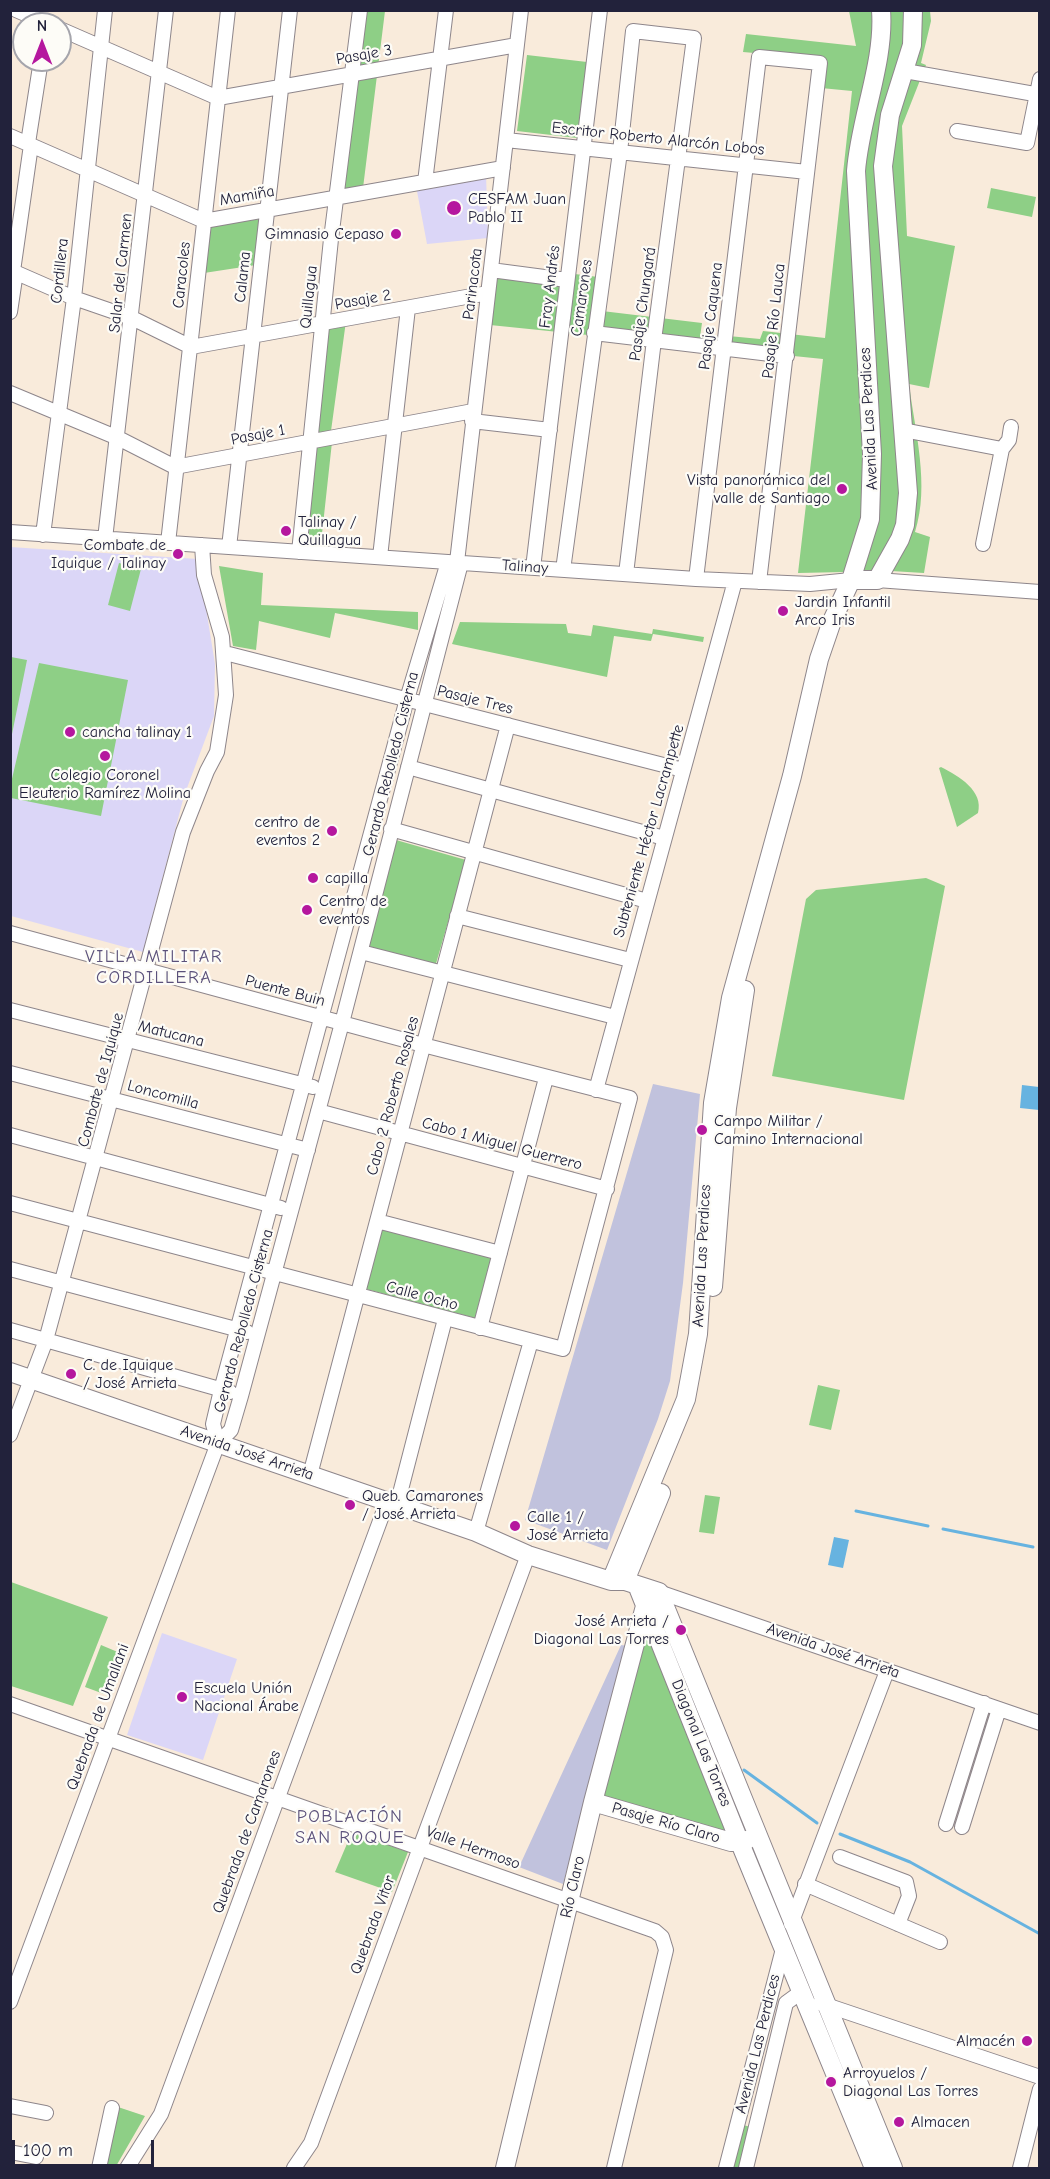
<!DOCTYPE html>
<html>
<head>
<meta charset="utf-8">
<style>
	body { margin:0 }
	#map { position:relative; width:1050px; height:2179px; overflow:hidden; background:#f9ebdb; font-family:"Comic Neue",sans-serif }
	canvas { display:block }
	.frame { position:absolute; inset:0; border:12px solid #22223b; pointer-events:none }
	.north { position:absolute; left:12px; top:12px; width:60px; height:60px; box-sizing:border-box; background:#fdfcf7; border:2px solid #a5a5ac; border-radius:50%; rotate:0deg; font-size:16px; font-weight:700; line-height:24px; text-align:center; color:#22223b }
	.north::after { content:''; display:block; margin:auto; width:21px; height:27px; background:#b5179e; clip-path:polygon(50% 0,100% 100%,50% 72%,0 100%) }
	.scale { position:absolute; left:12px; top:2140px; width:142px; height:27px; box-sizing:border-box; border:3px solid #22223b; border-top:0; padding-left:8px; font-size:18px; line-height:21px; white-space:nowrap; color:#22223b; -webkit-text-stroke:4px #fdfcf7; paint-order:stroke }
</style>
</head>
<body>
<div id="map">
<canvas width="1050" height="2179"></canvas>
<div class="frame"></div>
<div class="north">N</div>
<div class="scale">100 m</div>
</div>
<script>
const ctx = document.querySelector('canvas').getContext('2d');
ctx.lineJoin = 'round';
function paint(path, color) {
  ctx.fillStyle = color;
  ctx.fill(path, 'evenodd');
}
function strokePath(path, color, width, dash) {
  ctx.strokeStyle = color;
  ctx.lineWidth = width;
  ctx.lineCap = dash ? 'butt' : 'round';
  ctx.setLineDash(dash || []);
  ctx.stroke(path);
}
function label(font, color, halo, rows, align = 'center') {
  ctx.font = font + ' "Comic Neue",sans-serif';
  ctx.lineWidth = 4.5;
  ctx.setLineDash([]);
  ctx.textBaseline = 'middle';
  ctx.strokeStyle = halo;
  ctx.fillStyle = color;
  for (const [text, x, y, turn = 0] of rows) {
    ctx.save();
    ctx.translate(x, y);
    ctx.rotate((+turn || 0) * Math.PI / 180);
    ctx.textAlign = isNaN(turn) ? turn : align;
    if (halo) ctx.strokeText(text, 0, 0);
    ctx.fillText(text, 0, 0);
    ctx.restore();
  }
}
paint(new Path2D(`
	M486,174L488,238L427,244L416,186Z
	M10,547L198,559L215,664L214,716L184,796L143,952L11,916Z
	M162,1633L237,1659L203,1760L127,1735Z`), '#dbd6f7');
paint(new Path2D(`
	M653,1084L700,1094L683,1283L670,1381L658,1419L607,1550L525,1520Z
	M621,1645L628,1646L563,1884L519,1867Z`), '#c1c2dd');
paint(new Path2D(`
	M362,11H385L363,188L340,193Z
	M849,11H930L931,21L921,63L926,65L902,126L907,236L955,246L929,388L909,384C915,432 930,485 915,532L930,537L924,573L891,571L798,573L823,359L490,325L497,264L606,278L602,311L702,323L700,337L718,339V335L760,339L763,331L825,338L852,91L821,88L823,59L743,52L746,34L856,46Z
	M527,55L587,62L577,138L517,131Z
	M991,188L1036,197L1032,217L987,208Z
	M260,219L256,265L204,273L208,226Z
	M346,321L331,431L314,434L329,324Z
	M332,442L321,543L305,542L315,444Z
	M119,563L141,569L130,611L108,605Z
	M219,566L263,573L261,605L418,612V630L335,613L330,638L259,621L256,650L233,646Z
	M460,622L566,624L568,633L591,636L593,625L652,634L653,629L704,637L703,642L653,634L651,641L614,636L607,677L452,644Z
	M11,657L27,660L11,739L10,657Z
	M39,663L128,680L101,816L11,798V783Z
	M941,767C959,776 984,791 978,813L957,827L939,768Z
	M396,840L466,860L435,967L366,948Z
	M926,878L945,886L904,1100L772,1076L806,899L816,890Z
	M380,1227L492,1255L475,1318L366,1289Z
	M818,1385L840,1390L831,1430L809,1425Z
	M705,1495L720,1497L714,1534L699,1532Z
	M11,1582L108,1617L73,1706L11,1686Z
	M646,1620L735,1842L600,1800Z
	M101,1645L120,1653L104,1694L85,1687Z
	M352,1832L408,1852L392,1892L335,1872Z
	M115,2106L145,2116L115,2168H103Z
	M743,2125L751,2127L741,2168H732Z`), '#8ecf86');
paint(new Path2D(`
	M1022,1085L1039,1087V1110L1020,1108Z
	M834,1537L849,1540L843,1568L828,1565Z`), '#67b3e0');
strokePath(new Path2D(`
	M856,1511L928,1526
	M943,1529L1033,1547
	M744,1770L817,1823
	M840,1834L910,1862L1040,1934`), '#67b3e0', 3);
const minor = new Path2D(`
	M16,10L48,24
	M60,29L218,98L517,45
	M905,71L1040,95
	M957,131L1027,143L1040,79
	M10,136L204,221L503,168
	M506,140L807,172
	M28,143L41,60
	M425,182L446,10
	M10,270L74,298L132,318L191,347L488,293
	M491,270L567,280
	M13,271L31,145
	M10,312L16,272
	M594,333L787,356
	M10,393L118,438L175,467L473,411
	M472,421L550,430
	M903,430L1002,449
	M10,532L696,579L810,584L851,580
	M43,535L74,298L105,10
	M105,539L166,10
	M168,543L228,10
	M983,544L1002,449L1009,440L1011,427
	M229,547L290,10
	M299,552L331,239L360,10
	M380,557L408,308
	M457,562L521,10
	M533,568L600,10
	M563,570L620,152L633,31L694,38L654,340L626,574
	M696,579L759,57L820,63L759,582
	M877,580L1040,592
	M225,653L683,770
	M408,767L664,838
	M391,829L647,901
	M457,916L630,960
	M10,933L423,1045L630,1098L563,1349L10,1203
	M361,952L615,1017
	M10,1010L313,1087
	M10,1073L308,1150
	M596,1090L735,581
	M318,1111L607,1189
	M10,1135L281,1208
	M377,1221L500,1253
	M10,1269L247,1332
	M480,1328L546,1078
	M10,1330L230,1392
	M10,1435L46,1340L183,832L207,771L217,752L226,695L222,637L204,575L202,545
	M218,1443L231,1430L241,1396L342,1023L461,563
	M218,1443L213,1424L221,1390L407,699L448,562
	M310,1475L508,725
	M397,1505L445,1319
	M476,1532L531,1341
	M659,1592L1040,1723
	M10,1704L655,1931L662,1937L666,1950L614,2168
	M946,1824L984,1703
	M962,1827L999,1709
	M840,1857L906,1882L909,1896L898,1924
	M805,1884L940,1942
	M791,1924L887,1671
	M10,2002L218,1443
	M820,2003L1040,2077
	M10,2106L46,2113
	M10,2152L36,2157
	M99,2168L112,2108
	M127,2168L161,2114L387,1502
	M294,2168L311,2143L528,1555
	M726,2168L784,1945
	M746,2168L786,2003L801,1992
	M1020,2168L1040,2089`);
const major = new Path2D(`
	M851,580H877L900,539L905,525L908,493L883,166L890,115L912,45L913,10
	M713,1287L727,1108L745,990
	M10,1372L476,1532L528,1555L611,1581H625L659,1592L893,2168
	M611,1581L686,1399L698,1334L713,1103L731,998L792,776L819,659L832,621L851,580L870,519L872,454L856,171C860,118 885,62 881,10
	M625,1581L661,1493
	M637,1585L740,1843L874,2168
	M593,1802L731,1842L747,1840
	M505,2168L593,1802L645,1606`);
strokePath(minor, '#8e868b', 16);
strokePath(major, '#8e868b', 20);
strokePath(minor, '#fff', 14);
strokePath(major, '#fff', 18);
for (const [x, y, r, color] of [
	[454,208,8,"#b5179e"],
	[396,234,6,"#b5179e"],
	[842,489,6,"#b5179e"],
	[286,531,6,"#b5179e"],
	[178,554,6,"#b5179e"],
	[783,611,6,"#b5179e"],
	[70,732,6,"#b5179e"],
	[105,756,6,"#b5179e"],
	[332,831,6,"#b5179e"],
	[313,878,6,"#b5179e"],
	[307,910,6,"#b5179e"],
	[702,1130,6,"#b5179e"],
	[71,1374,6,"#b5179e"],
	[350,1505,6,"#b5179e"],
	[515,1526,6,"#b5179e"],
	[681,1630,6,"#b5179e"],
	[182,1697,6,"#b5179e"],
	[1027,2041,6,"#b5179e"],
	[831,2082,6,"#b5179e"],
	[899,2122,6,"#b5179e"]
]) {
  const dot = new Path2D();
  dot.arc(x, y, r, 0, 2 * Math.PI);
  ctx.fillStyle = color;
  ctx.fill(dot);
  strokePath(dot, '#fdfcf7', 2);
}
label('16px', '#22223b', '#fdfcf7', [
	["Pasaje 3",364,55,-10],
	["Escritor Roberto Alarcón Lobos",658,139,6],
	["Mamiña",247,196,-10],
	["Cordillera",60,271,-84],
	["Salar del Carmen",121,273,-84],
	["Caracoles",182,275,-84],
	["Calama",243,277,-84],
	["Parinacota",473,284,-83],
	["Fray Andrés",550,287,-83],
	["Quillagua",309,297,-84],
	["Camarones",582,298,-82],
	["Pasaje 2",363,300,-10],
	["Pasaje Chungará",643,304,-82],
	["Pasaje Caquena",711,316,-83],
	["Pasaje Río Lauca",774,321,-84],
	["Avenida Las Perdices",869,419,-93],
	["Pasaje 1",258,435,-11],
	["Talinay",525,567,4],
	["Pasaje Tres",475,700,14],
	["Gerardo Rebolledo Cisterna",391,764,-76],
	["Subteniente Héctor Lacrampette",649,831,-74],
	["Puente Buin",285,991,15],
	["Matucana",171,1034,14],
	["Combate de Iquique",101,1080,-75],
	["Loncomilla",163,1095,15],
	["Cabo 2 Roberto Rosales",393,1096,-75],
	["Cabo 1 Miguel Guerrero",502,1144,15],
	["Avenida Las Perdices",702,1256,-87],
	["Calle Ocho",422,1296,15],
	["Gerardo Rebolledo Cisterna",244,1321,-75],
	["Avenida José Arrieta",247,1453,19],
	["Avenida José Arrieta",833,1651,19],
	["Quebrada de Umallani",98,1717,-70],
	["Diagonal Las Torres",701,1743,68],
	["Pasaje Río Claro",666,1823,16],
	["Quebrada de Camarones",247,1832,-70],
	["Valle Hermoso",473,1848,20],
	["Río Claro",573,1887,-77],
	["Quebrada Vitor",373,1925,-70],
	["Avenida Las Perdices",758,2044,-76]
]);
label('16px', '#22223b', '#fdfcf7', [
	["CESFAM Juan",468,199],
	["Pablo II",468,217],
	["Gimnasio Cepaso",384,234,"right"],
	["Vista panorámica del",830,480,"right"],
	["valle de Santiago",830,498,"right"],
	["Talinay /",298,522],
	["Quillagua",298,540],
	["Combate de",166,545,"right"],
	["Iquique / Talinay",166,563,"right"],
	["Jardin Infantil",795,602],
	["Arco Iris",795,620],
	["cancha talinay 1",82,732],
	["Colegio Coronel",105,775,"center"],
	["Eleuterio Ramírez Molina",105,793,"center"],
	["centro de",320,822,"right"],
	["eventos 2",320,840,"right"],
	["capilla",325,878],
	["Centro de",319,901],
	["eventos",319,919],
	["Campo Militar /",714,1121],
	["Camino Internacional",714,1139],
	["C. de Iquique",83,1365],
	["/ José Arrieta",83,1383],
	["Queb. Camarones",362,1496],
	["/ José Arrieta",362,1514],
	["Calle 1 /",527,1517],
	["José Arrieta",527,1535],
	["José Arrieta /",669,1621,"right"],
	["Diagonal Las Torres",669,1639,"right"],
	["Escuela Unión",194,1688],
	["Nacional Árabe",194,1706],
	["Almacén",1015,2041,"right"],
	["Arroyuelos /",843,2073],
	["Diagonal Las Torres",843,2091],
	["Almacen",911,2122]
], 'left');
ctx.letterSpacing = '1.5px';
label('18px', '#5b517b', '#fdfcf7', [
	["VILLA MILITAR",154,957],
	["CORDILLERA",154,978],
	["POBLACIÓN",350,1817],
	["SAN ROQUE",350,1838]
]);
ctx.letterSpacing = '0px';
</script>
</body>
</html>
